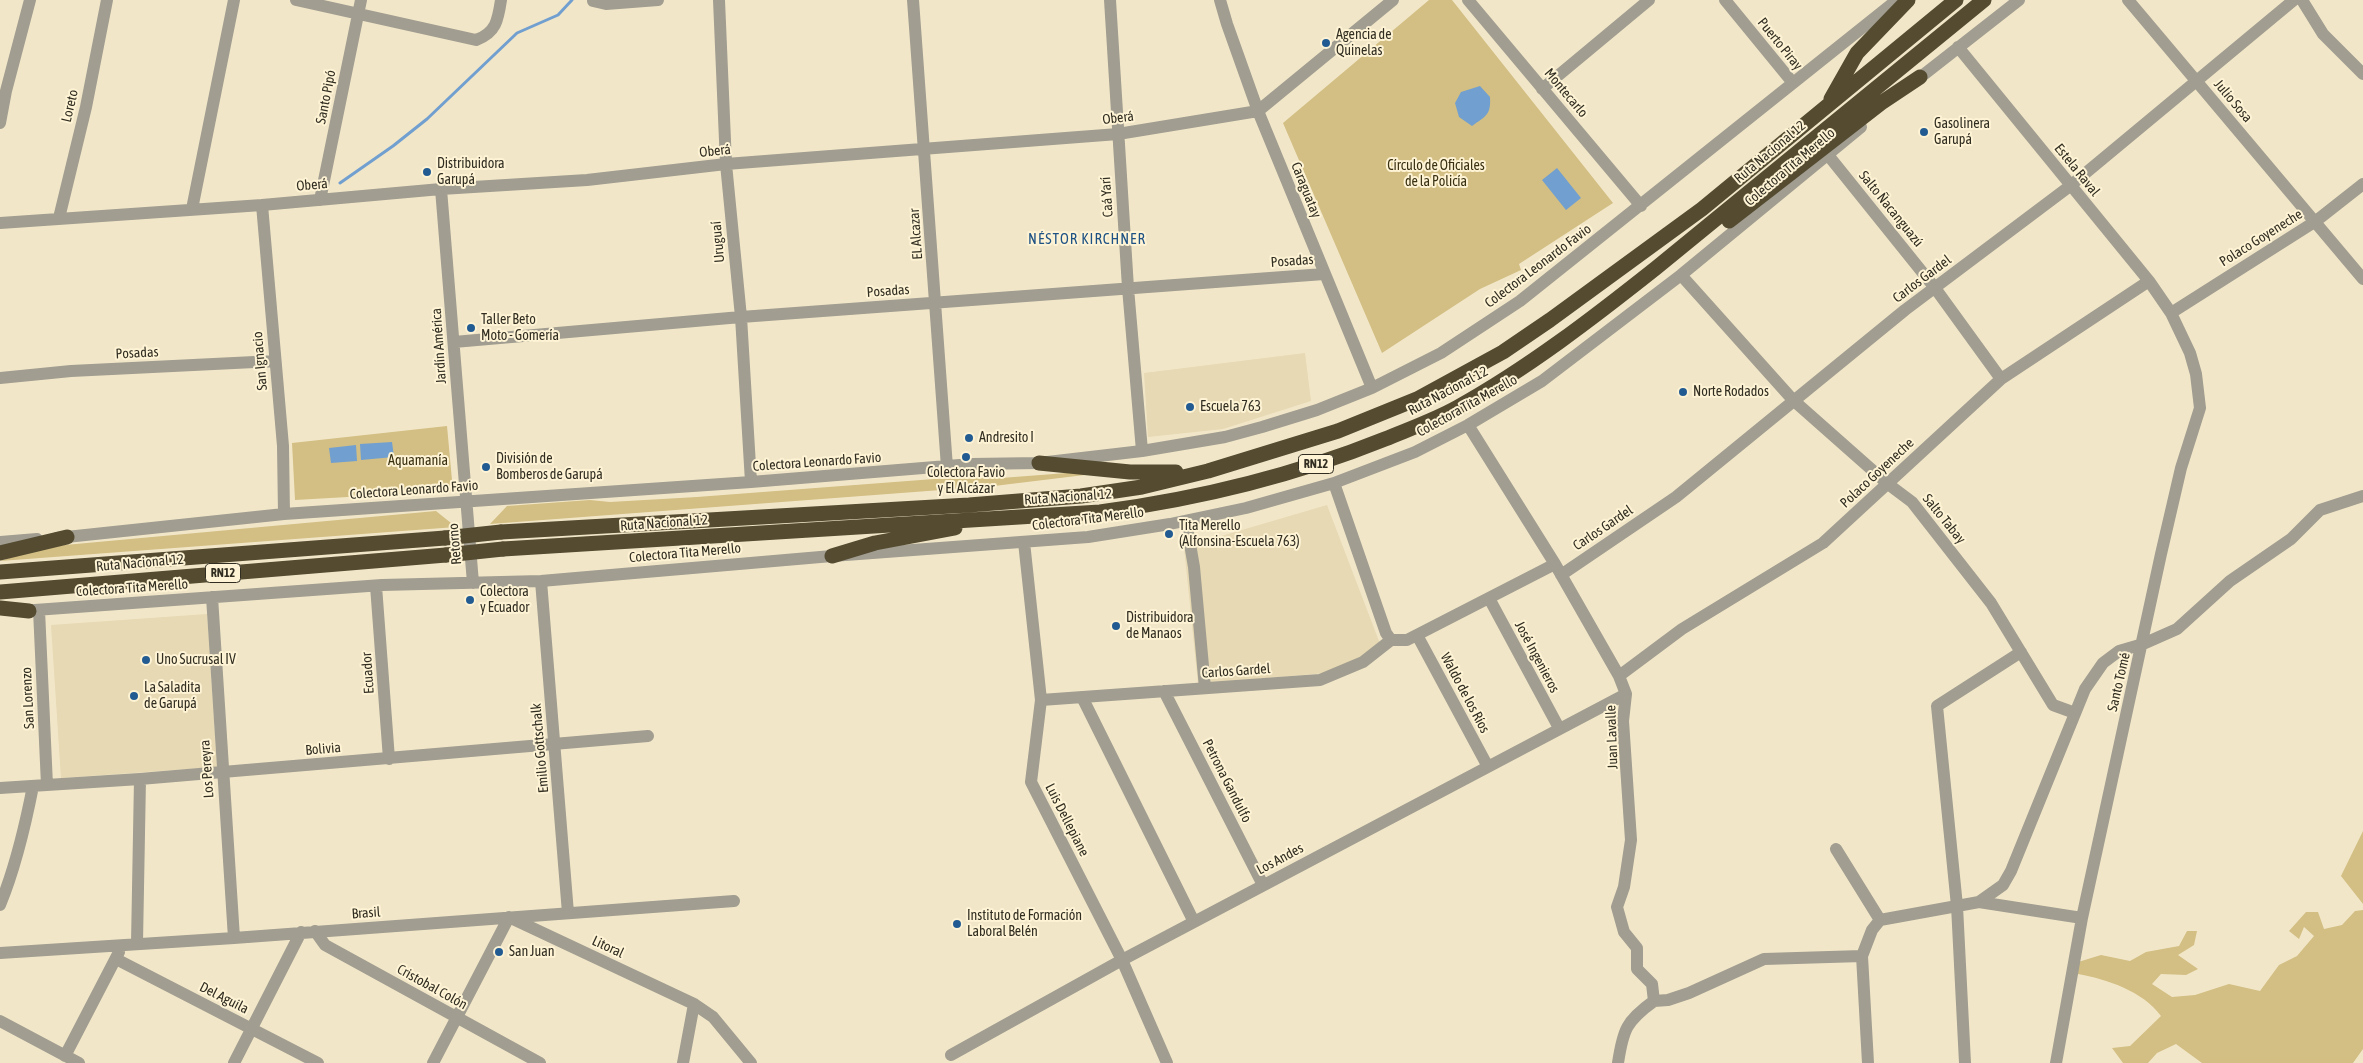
<!DOCTYPE html>
<html>
<head>
<meta charset="utf-8">
<style>
	body { margin:0 }
	canvas { display:block; background:#f1e6c8 }
</style>
</head>
<body>
<canvas width="2363" height="1063"></canvas>
<script>
const ctx = document.querySelector('canvas').getContext('2d');
ctx.lineJoin = 'round';
function paint(path, color) {
  ctx.fillStyle = color;
  ctx.fill(path, 'evenodd');
}
function strokePath(path, color, width, dash) {
  ctx.strokeStyle = color;
  ctx.lineWidth = width;
  ctx.lineCap = dash ? 'butt' : 'round';
  ctx.setLineDash(dash || []);
  ctx.stroke(path);
}
function label(font, color, halo, rows, align = 'center') {
  ctx.font = font + ' "Asap Condensed",sans-serif';
  ctx.lineWidth = 4;
  ctx.setLineDash([]);
  ctx.textBaseline = 'middle';
  ctx.strokeStyle = halo;
  ctx.fillStyle = color;
  for (const [text, x, y, turn = 0] of rows) {
    ctx.save();
    ctx.translate(x, y);
    ctx.rotate((+turn || 0) * Math.PI / 180);
    ctx.textAlign = isNaN(turn) ? turn : align;
    if (halo) ctx.strokeText(text, 0, 0);
    ctx.fillText(text, 0, 0);
    ctx.restore();
  }
}
paint(new Path2D(`
	M1305,353L1311,401L1223,429L1148,437L1144,373Z
	M1327,505L1382,649L1325,673L1198,684L1184,547Z
	M207,614L217,767L61,778L51,625Z`), '#e6d9b3');
paint(new Path2D(`
	M1429,0H1452L1613,203L1519,264L1521,270L1480,289L1382,353L1283,123Z
	M447,426L453,491L295,500L292,443Z
	M1080,472L1101,473L994,486L490,524L507,506L590,500L610,502L697,497L934,479L1001,478Z
	M436,511L456,527L0,561L43,547Z
	M2363,831V904L2341,876Z
	M2363,910V1049L2353,1063H2202L2176,1044L2157,1053L2148,1063H2123L2112,1048L2130,1046L2161,1016C2143,991 2106,979 2078,974L2075,963L2101,955L2130,961L2146,952L2179,946L2187,931H2197L2194,945L2178,955L2198,969L2186,975L2161,974L2152,984L2172,997L2195,995L2229,984L2260,991L2279,965L2297,956L2314,936L2304,927L2299,939L2289,931L2306,912H2318L2324,929L2342,925L2355,911Z`), '#d3bf83');
paint(new Path2D(`
	M1480,86L1490,97C1491,115 1486,116 1472,126L1459,117L1455,103L1461,92Z
	M1557,168L1581,198L1566,210L1542,180Z
	M392,442L394,457L361,460L360,444Z
	M356,445L357,461L331,463L329,448Z`), '#719fd0');
strokePath(new Path2D(`
	M340,183L393,146L427,119L517,33L558,15L572,0`), '#719fd0', 3);
strokePath(new Path2D(`
	M296,0L476,40C496,33 498,20 501,0
	M719,0L726,164L741,317L751,482
	M913,0L947,467
	M1110,0L1128,288L1142,451
	M1220,0L1227,24L1258,111L1372,388
	M1468,0L1641,206
	M1725,0L1793,83
	M2128,0L2363,279
	M2302,0L2323,34L2363,74
	M593,1L606,4L658,0
	M1958,47L2149,281L2171,313L2190,353L2196,374L2200,408L2181,468L2161,554L2082,918L2056,1063
	M1913,83L2019,0
	M1542,89L1649,0
	M0,123L6,91L30,0
	M1828,155L1935,288L2001,379
	M441,189L473,583
	M320,200L361,0
	M262,205L283,446L284,514
	M192,209L234,0
	M59,218L86,107L107,0
	M0,223L262,205L441,189L587,180L726,164L1118,134L1258,111L1393,0
	M1681,275L1793,400L1888,484L1912,502L1991,603L2053,705L2075,713
	M2171,313L2316,221L2363,184
	M454,342L741,317L1324,274
	M0,378L71,371L275,361
	M1468,425L1555,564L1619,676L1626,694L1623,721L1631,840L1624,887L1617,907L1624,932L1637,948V969L1652,984L1654,1001C1626,1021 1623,1030 1618,1063
	M1334,483L1386,633L1391,640
	M1186,521L1194,567L1205,688
	M57,538L284,514L751,482L972,464L1039,463L1142,451L1225,437L1262,427L1317,410L1372,388L1441,353L1520,301L1897,0
	M0,542L37,539
	M1024,542L1041,700L1031,782L1122,960L1167,1063
	M1561,575L1676,497L1905,310L2070,186L2294,0
	M541,581L568,913
	M376,586L389,759
	M212,597L234,938
	M1490,600L1559,728
	M39,610L47,785
	M21,611L382,585L541,581L832,556L1088,537L1170,524L1246,508L1334,483L1415,452L1468,425L1542,381L1681,275L1861,127
	M1417,635L1487,765
	M1619,676L1682,629L1823,543L2001,379L2149,281
	M1164,691L1263,885
	M1082,697L1194,922
	M1041,700L1320,680L1363,662L1391,640H1407L1555,564
	M0,788L140,779L648,736
	M1836,849L1880,920
	M1979,902L2082,918
	M0,905C16,866 25,827 33,786
	M511,918L694,1004L713,1017L751,1063
	M315,931L325,945L540,1063
	M137,943L140,779
	M0,953L234,938L734,901
	M116,959L318,1063
	M1654,1001L1668,1000L1689,993L1764,959L1862,956
	M0,1021L79,1063
	M951,1055L1122,960L1626,694
	M65,1056L119,952
	M234,1063L301,932
	M433,1063L509,917
	M683,1063L694,1004
	M1868,1063L1862,956L1872,930L1880,920L1979,902L2003,885L2011,871L2085,689L2103,663L2119,651L2143,644L2177,629L2230,581L2291,539L2320,510L2363,496
	M1965,1063L1957,906L1937,706L2021,652`), '#a19d90', 12);
strokePath(new Path2D(`
	M1831,99L1857,53L1908,0
	M1729,221L1881,103L1920,77
	M1039,463L1130,472H1176
	M501,532L969,505L1081,496L1142,487L1208,471L1338,431L1417,399L1503,352L1550,320L1702,209L1956,0
	M503,549L1100,512C1198,499 1293,476 1385,439C1409,429 1435,420 1458,407C1528,368 1593,318 1656,268L1984,0
	M0,553L67,537
	M832,556L875,543L955,528
	M0,572L445,538
	M0,592L446,555
	M0,608L29,611`), '#544b31', 15);
strokePath(new Path2D(`
	M445,538L501,532
	M446,555L503,549`), '#544b31', 15);
for (const [x, y, r, color] of [
	[1326,43,5,"#225b92"],
	[1924,132,5,"#225b92"],
	[427,172,5,"#225b92"],
	[471,328,5,"#225b92"],
	[1683,392,5,"#225b92"],
	[1190,407,5,"#225b92"],
	[969,438,5,"#225b92"],
	[966,457,5,"#225b92"],
	[486,467,5,"#225b92"],
	[1169,534,5,"#225b92"],
	[470,600,5,"#225b92"],
	[1116,626,5,"#225b92"],
	[146,660,5,"#225b92"],
	[134,696,5,"#225b92"],
	[957,924,5,"#225b92"],
	[499,952,5,"#225b92"]
]) {
  const dot = new Path2D();
  dot.arc(x, y, r, 0, 2 * Math.PI);
  ctx.fillStyle = color;
  ctx.fill(dot);
  strokePath(dot, '#fef4d5', 2);
}
for (const [x, y, w] of [
	[1316,464,35],
	[223,573,35]
]) {
  const box = new Path2D();
  box.roundRect(x - w / 2, y - 9.5, w, 19, 4);
  ctx.fillStyle = '#fef4d5';
  ctx.fill(box);
  strokePath(box, '#312d21', 1);
}
label('bold 12px', '#312d21', null, [
	["RN12",1316,464],
	["RN12",223,573]
]);
label('14px', '#312d21', '#fef4d5', [
	["Agencia de",1336,35],
	["Quinelas",1336,51],
	["Gasolinera",1934,124],
	["Garupá",1934,140],
	["Distribuidora",437,164],
	["Garupá",437,180],
	["Taller Beto",481,320],
	["Moto - Gomería",481,336],
	["Norte Rodados",1693,392],
	["Escuela 763",1200,407],
	["Andresito I",979,438],
	["División de",496,459],
	["Bomberos de Garupá",496,475],
	["Colectora Favio",966,473,"center"],
	["y El Alcázar",966,489,"center"],
	["Tita Merello",1179,526],
	["(Alfonsina-Escuela 763)",1179,542],
	["Colectora",480,592],
	["y Ecuador",480,608],
	["Distribuidora",1126,618],
	["de Manaos",1126,634],
	["Uno Sucrusal IV",156,660],
	["La Saladita",144,688],
	["de Garupá",144,704],
	["Instituto de Formación",967,916],
	["Laboral Belén",967,932],
	["San Juan",509,952]
], 'left');
label('14px', '#312d21', '#fef4d5', [
	["Puerto Piray",1780,44,51],
	["Montecarlo",1566,93,50],
	["Santo Pipó",326,97,-79],
	["Julio Sosa",2233,101,50],
	["Loreto",70,106,-77],
	["Oberá",1118,118,-7],
	["Oberá",715,151,-6],
	["Ruta Nacional 12",1770,152,-40],
	["Colectora Tita Merello",1790,167,-40],
	["Estela Raval",2077,170,51],
	["Oberá",312,185,-5],
	["Caraguatay",1306,190,68],
	["Caá Yarí",1107,197,-94],
	["Salto Ñacanguazú",1891,209,51],
	["EL Alcazar",916,234,-94],
	["Polaco Goyeneche",2261,238,-32],
	["Uruguaí",718,242,-95],
	["Posadas",1292,261,-4],
	["Colectora Leonardo Favio",1538,266,-37],
	["Carlos Gardel",1922,279,-37],
	["Posadas",888,291,-4],
	["Jardín América",439,346,-94],
	["Posadas",137,353,-3],
	["San Ignacio",260,361,-95],
	["Ruta Nacional 12",1448,391,-28],
	["Colectora Tita Merello",1467,406,-29],
	["Colectora Leonardo Favio",817,462,-4],
	["Polaco Goyeneche",1877,473,-43],
	["Colectora Leonardo Favio",414,490,-4],
	["Ruta Nacional 12",1068,497,-4],
	["Colectora Tita Merello",1088,519,-7],
	["Salto Tabay",1944,519,51],
	["Ruta Nacional 12",664,523,-4],
	["Carlos Gardel",1603,528,-34],
	["Retorno",455,544,-95],
	["Colectora Tita Merello",685,553,-5],
	["Ruta Nacional 12",140,563,-5],
	["Colectora Tita Merello",132,588,-4],
	["José Ingenieros",1537,657,62],
	["Carlos Gardel",1236,671,-4],
	["Ecuador",368,673,-94],
	["Santo Tomé",2119,682,-77],
	["Waldo de los Ríos",1465,693,62],
	["San Lorenzo",28,698,-93],
	["Juan Lavalle",1612,737,-92],
	["Emilio Gottschalk",540,748,-95],
	["Bolivia",323,749,-5],
	["Los Pereyra",207,769,-94],
	["Petrona Gandulfo",1227,781,63],
	["Luis Dellepiane",1067,820,63],
	["Los Andes",1280,859,-28],
	["Brasil",366,913,-4],
	["Litoral",608,947,25],
	["Cristobal Colón",432,987,29],
	["Del Aguila",224,998,27]
]);
label('14px', '#393012', '#fef4d5', [
	["Círculo de Oficiales",1436,166],
	["de la Policía",1436,182],
	["Aquamanía",418,461]
]);
ctx.letterSpacing = '1px';
label('15px', '#1e5184', '#fef4d5', [
	["NÉSTOR KIRCHNER",1087,239]
]);
ctx.letterSpacing = '0px';
</script>
</body>
</html>
